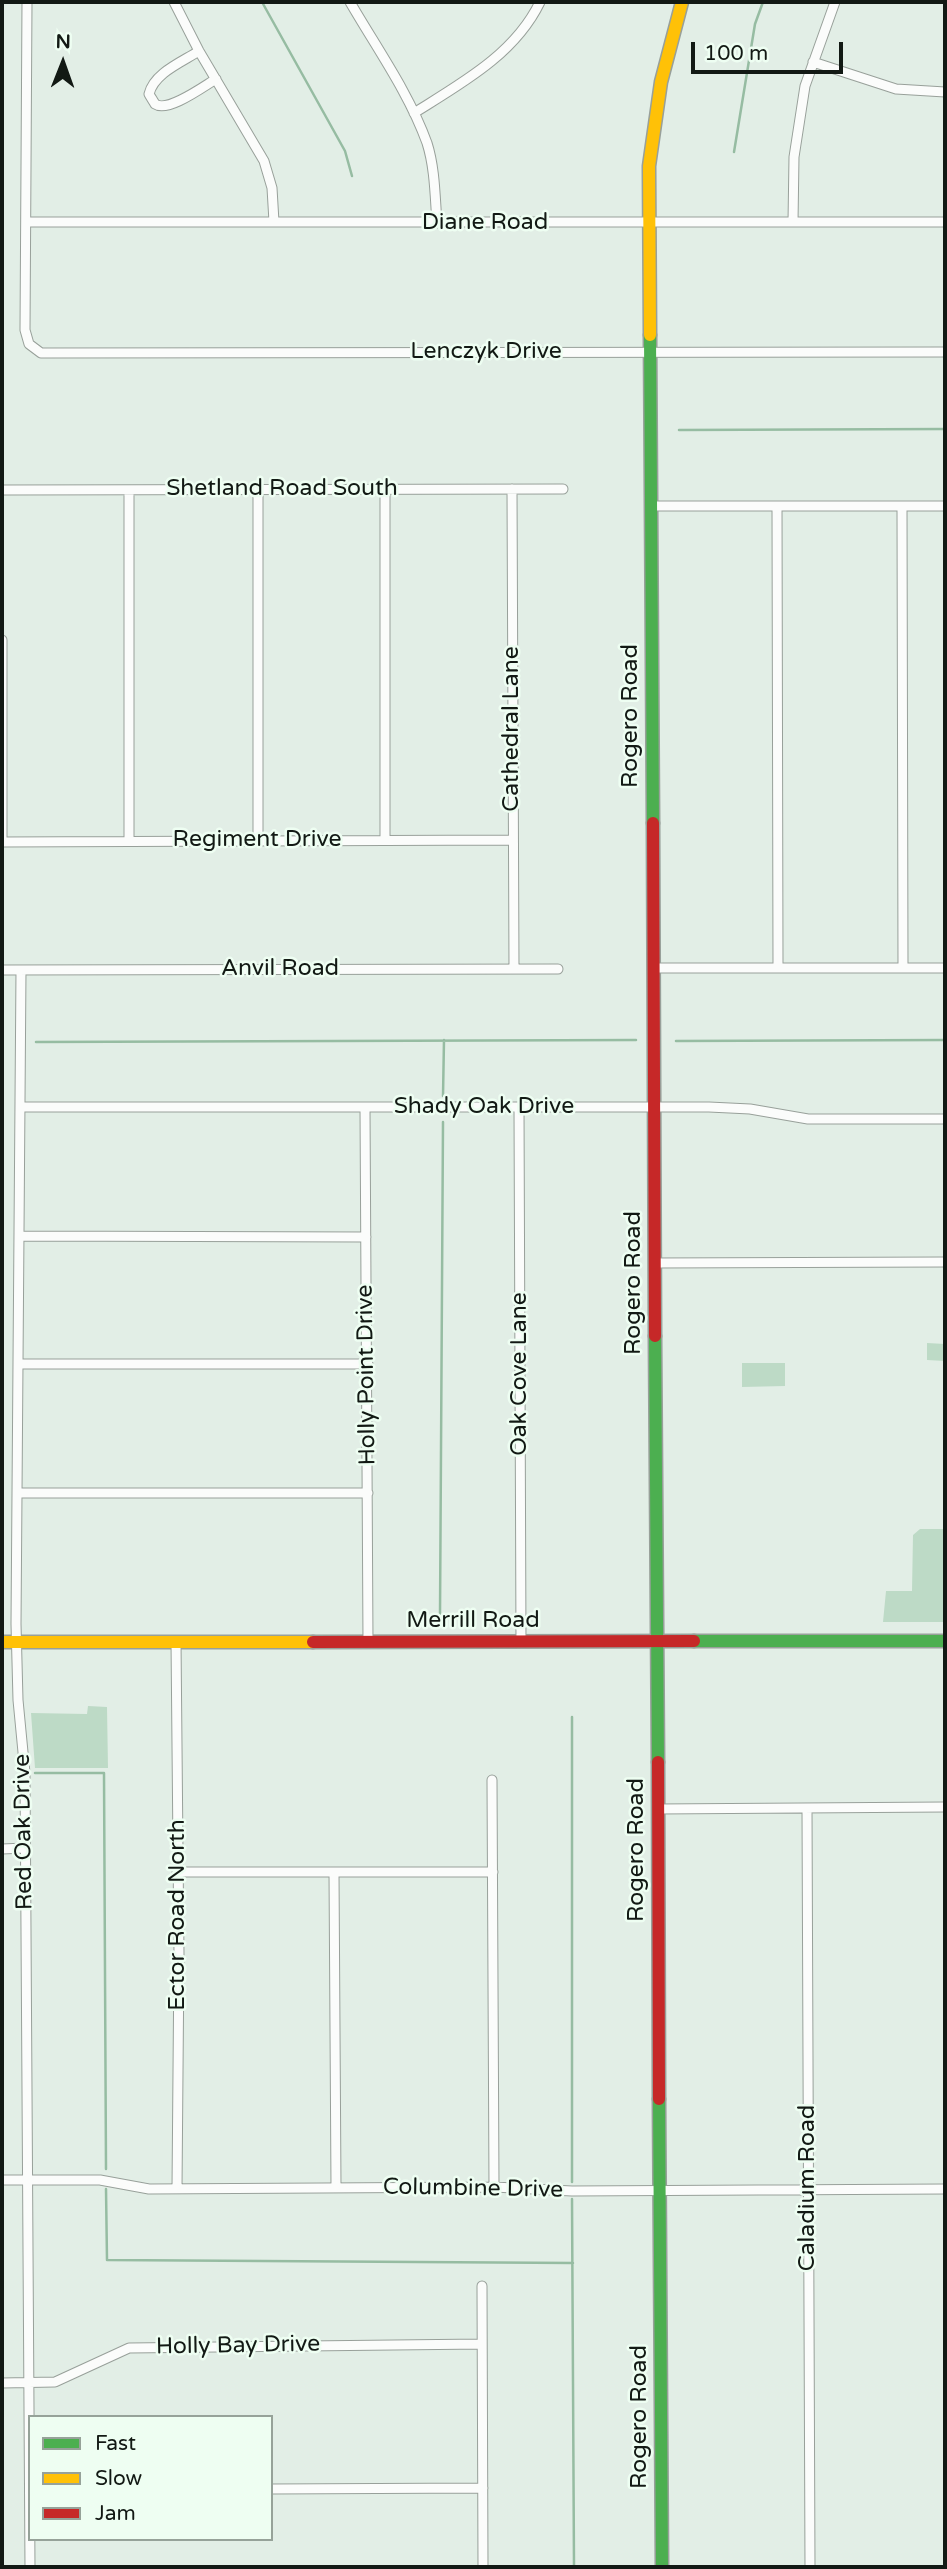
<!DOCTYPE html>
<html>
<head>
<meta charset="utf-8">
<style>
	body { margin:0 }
	#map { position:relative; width:947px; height:2569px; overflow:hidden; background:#e2eee6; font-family:"Varela Round",sans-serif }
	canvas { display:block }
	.frame { position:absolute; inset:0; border:4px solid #121914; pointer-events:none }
	.legend { position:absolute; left:28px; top:2415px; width:245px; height:126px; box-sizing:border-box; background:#eefef2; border:2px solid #96a299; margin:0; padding:9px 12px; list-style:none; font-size:21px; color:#121914 }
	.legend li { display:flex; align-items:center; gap:14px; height:35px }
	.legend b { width:35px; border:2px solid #96a299 }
	.north { position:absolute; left:28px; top:28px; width:70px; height:70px; -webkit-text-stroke:5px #eefef2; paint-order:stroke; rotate:1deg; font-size:19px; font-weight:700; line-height:28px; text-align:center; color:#121914 }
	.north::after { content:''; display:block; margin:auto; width:24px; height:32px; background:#121914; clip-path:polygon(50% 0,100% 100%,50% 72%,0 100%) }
	.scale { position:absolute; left:691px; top:42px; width:152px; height:32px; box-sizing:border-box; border:4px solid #121914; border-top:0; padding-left:9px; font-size:21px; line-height:24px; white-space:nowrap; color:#121914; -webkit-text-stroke:5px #eefef2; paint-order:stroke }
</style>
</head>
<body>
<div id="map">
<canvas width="947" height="2569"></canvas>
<div class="frame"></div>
<ul class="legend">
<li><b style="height:9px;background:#4caf50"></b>Fast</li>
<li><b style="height:9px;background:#ffc107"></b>Slow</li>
<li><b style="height:9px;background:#c62828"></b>Jam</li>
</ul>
<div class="north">N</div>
<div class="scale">100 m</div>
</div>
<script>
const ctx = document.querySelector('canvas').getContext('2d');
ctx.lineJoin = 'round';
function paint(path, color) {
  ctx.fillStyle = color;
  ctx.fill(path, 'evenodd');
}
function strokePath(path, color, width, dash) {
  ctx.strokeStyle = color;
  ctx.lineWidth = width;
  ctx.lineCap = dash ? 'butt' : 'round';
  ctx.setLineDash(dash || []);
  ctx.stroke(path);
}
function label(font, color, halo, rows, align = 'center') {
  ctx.font = font + ' "Varela Round",sans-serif';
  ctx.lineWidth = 5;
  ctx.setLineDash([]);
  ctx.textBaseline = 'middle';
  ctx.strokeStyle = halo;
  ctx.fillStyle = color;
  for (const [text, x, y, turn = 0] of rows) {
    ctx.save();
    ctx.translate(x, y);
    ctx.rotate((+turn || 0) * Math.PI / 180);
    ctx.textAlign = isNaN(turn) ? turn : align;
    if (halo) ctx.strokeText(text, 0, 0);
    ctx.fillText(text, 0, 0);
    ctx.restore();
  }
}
paint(new Path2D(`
	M927,1343L945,1344V1361L927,1360Z
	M742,1363H785V1386L742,1387Z
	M920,1529H945V1622H883L886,1591H912L913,1535Z
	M88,1706L107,1707L108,1768H35L31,1713L87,1714Z`), '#bddac6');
strokePath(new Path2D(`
	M262,2L345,151L352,176
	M734,152L755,24L763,2
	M679,430L945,429
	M676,1041L945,1040
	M36,1042L636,1040
	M443,1096L444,1040
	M440,1614L443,1122
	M35,1773H104L106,2169
	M572,2182V1717
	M106,2189L107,2260L573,2263
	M572,2199L574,2567`), '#96bca2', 2.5);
const street = new Path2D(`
	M27,2L25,330L29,344L41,353L945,352
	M174,2L199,51L264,161L272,188L274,222
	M350,2C376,47 409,93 427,143C435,168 435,197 437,223
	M199,51C182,62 154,73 149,94C150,96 154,102 155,104C168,113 204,86 216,79
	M813,62L896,89L945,92
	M414,113C462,83 515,54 540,2
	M26,222H945
	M793,222L794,157L805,86L835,2
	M258,489V841
	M385,489V840
	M512,489L514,969
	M2,490L563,489
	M129,490V840
	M651,506H945
	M777,506L778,967
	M902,506L903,968
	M2,640V842
	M2,842L512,840
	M654,968H945
	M2,970L558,969
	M21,970L16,1624L18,1700L25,1773L30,2567
	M21,1107H709L750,1109L808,1119H945
	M519,1107L521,1642
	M365,1108L368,1642
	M19,1236L366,1237
	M655,1263L945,1262
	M19,1364H368
	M18,1493H368
	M176,1641L179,1955L177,2188
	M492,1780L494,2187
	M807,1808L810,2567
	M658,1809L945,1807
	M2,1849L25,1848
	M177,1872H493
	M334,1872L336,2187
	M2,2180H100L149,2189L494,2187L572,2191L945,2189
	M482,2286L483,2567
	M2,2383L55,2382L129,2348L482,2344
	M271,2489L483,2488`);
const fast = new Path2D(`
	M650,335L653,823
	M655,1336L658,1762
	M694,1641H945
	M659,2099L662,2567`);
const slow = new Path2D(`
	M650,335L649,166L661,82L682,2
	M2,1642H313`);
const jam = new Path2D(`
	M653,823L655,1336
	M313,1642L694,1641
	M658,1762L659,2099`);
strokePath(street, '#98a09a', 11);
strokePath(fast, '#98a09a', 15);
strokePath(slow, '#98a09a', 15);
strokePath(jam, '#98a09a', 15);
strokePath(street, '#fbfcfb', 9);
strokePath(fast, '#4caf50', 12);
strokePath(slow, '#ffc107', 12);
strokePath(jam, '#c62828', 12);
label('23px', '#121914', '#eefef2', [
	["Diane Road",485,223],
	["Lenczyk Drive",486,352],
	["Shetland Road South",282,489],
	["Rogero Road",631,716,-90],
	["Cathedral Lane",512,729,-90],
	["Regiment Drive",257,840],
	["Anvil Road",280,969],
	["Shady Oak Drive",484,1107],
	["Rogero Road",634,1283,-90],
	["Oak Cove Lane",520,1374,-90],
	["Holly Point Drive",367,1375,-91],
	["Merrill Road",473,1621],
	["Red Oak Drive",24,1832,-91],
	["Rogero Road",637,1850,-90],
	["Ector Road North",178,1915,-90],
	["Caladium Road",808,2188,-90],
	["Columbine Drive",473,2189,1],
	["Holly Bay Drive",238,2346,-1],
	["Rogero Road",640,2417,-90]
]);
</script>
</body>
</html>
